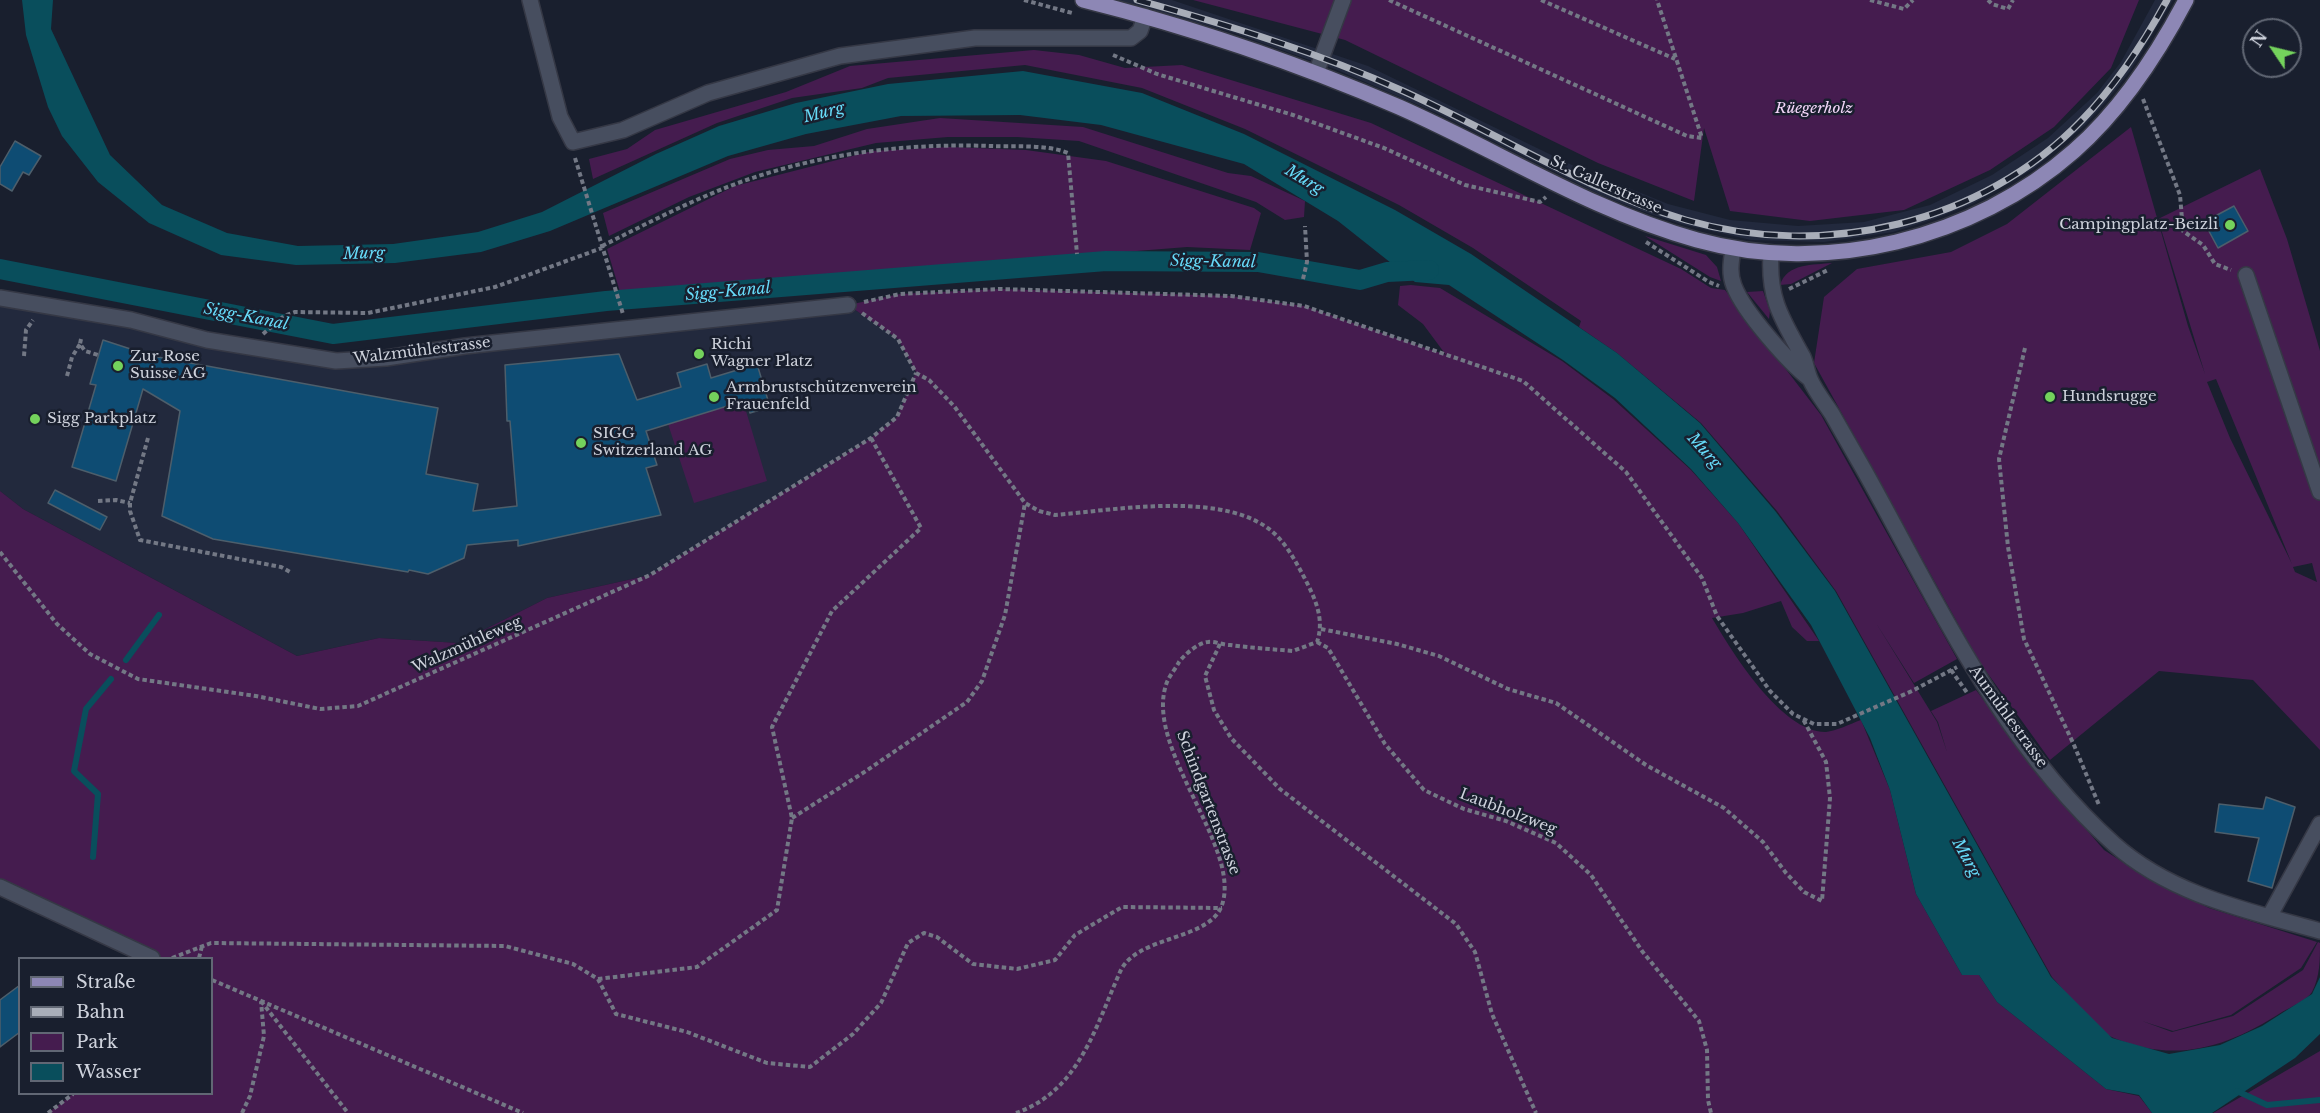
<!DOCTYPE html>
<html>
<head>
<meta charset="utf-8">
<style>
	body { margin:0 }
	#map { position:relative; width:2320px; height:1113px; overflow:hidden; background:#191f2e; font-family:"Libre Baskerville",serif }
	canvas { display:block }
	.legend { position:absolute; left:18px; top:957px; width:195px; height:138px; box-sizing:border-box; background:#191f2e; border:2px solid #616774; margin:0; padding:8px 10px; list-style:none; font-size:18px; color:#ced2dc }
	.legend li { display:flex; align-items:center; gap:12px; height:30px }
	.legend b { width:30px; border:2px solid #616774 }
	.north { position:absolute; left:2242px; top:18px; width:60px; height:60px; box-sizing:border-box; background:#191f2e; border:2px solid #616774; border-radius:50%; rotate:305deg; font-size:16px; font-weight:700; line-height:24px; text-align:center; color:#ced2dc }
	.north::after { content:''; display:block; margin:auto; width:21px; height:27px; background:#74d25c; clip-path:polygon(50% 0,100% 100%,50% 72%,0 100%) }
</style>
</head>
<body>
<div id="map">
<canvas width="2320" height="1113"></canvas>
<ul class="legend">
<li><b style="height:8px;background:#8d87b5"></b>Straße</li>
<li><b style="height:8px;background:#a9aeb9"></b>Bahn</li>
<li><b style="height:16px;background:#451c4f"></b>Park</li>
<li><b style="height:16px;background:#094e5c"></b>Wasser</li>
</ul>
<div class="north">N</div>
</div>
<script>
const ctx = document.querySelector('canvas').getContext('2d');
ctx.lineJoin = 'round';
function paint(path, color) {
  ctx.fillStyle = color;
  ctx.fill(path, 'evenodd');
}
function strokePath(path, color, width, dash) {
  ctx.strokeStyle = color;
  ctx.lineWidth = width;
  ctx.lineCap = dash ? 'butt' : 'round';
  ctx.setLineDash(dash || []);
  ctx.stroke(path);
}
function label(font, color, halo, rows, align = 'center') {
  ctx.font = font + ' "Libre Baskerville",serif';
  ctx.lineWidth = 5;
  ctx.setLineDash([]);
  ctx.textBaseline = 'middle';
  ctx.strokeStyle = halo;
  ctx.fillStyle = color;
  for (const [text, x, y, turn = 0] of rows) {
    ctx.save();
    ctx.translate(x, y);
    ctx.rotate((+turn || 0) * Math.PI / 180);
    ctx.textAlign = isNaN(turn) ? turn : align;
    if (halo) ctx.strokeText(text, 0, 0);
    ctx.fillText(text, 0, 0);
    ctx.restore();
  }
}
paint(new Path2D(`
	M1116,0H1172L1368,66L1572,165L1668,204L1730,220L1798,226L1864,222L1930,205L1992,175L2048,138L2097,93L2121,62L2155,0H2173L2130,71L2108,99L2085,125L2033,169L1974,203L1934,219L1893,232L1824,242L1751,240L1681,224L1639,210L1601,195L1439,114L1335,69L1234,33Z
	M0,298L336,361L848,305L898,339L916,373L897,417L871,438L650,575L547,598L458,643L379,638L297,656L23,509L0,491Z`), '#22293d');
paint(new Path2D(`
	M1193,0H2139L2111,68L2054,127L1990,170L1904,210L1810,221L1730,211L1704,128L1694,201L1598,163L1345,40Z
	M1034,50L1079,55L1125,68L1182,65L1371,123L1681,269L1711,288L1725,290L1821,415L1957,659L1914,683L1876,623L1937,722L1947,752L1938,722L1931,711L1976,690L2046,783L2104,850L2152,881L2209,908L2317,942L2301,968L2231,1015L2173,1031L2142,1021L2172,1032L2233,1016L2303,970L2318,942L2320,943C2320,960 2320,976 2312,992C2307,1000 2291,1007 2282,1012C2228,1047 2176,1064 2114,1038C2092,1029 2068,994 2052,977L1836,591L1777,511L1701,423L1617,353L1579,327L1581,321L1473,248L1399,205L1245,129L1142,88L1025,65L888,78L862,88L792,98L717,123L593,179L589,159L627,149L655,130L786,92L850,66Z
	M940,118L1083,127L1228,173L1251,176L1305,201L1304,217L1285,220L1256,202L1079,141L1017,137H948L876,143L755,172L689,197L609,236L603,213L730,159L768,150L814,146L867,129Z
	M2131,127L2188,326L2205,374L2158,219L2260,169L2287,239L2320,351V750L2253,680L2159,671L2050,760L1978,660L1814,363L1824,297L1857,269L1951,252L2007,224ZM2216,379L2292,564L2230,438L2207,382ZM2312,563L2317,582L2295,572L2293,567Z
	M949,147L1026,150L1106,161L1254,208L1261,213L1250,250L1187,247L620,292L607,249L735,186L872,151Z
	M1645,236L1706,255L1717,267L1721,281L1710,277Z
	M1832,263L1791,284L1780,285C1787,263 1813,265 1832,263Z
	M1411,285L1440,288L1562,361L1613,399L1691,470L1738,523L1819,641H1807L1792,627L1781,601L1743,613L1712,618C1732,652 1782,733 1826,732C1836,731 1850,724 1861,720L1890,790L1916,894L1962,975H1979L1997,1002L2106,1089L2139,1096L2152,1113H48L73,1094H212V958H152L0,887V491L23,509L297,656L379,638L458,643L547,598L650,575L871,438L897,417L916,372L898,339L848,305L900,294L1000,289L1231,296L1304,306L1446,355L1423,324L1398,305L1400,286Z
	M1763,291L1770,311L1769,319L1747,292Z
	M743,401L767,481L694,503L668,424Z
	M2320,1051V1113H2213Z`), '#451c4f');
paint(new Path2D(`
	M22,0H53L51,29L110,155L162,205L227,233L298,246L393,244L478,232L542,212L656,154L719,126L796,103L888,84L1023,71L1142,93L1244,134L1395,210L1471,254L1617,353L1700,423L1776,512L1835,591L2051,977L2112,1038L2169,1054L2220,1045L2262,1026L2312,994L2320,977V1034L2295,1058L2212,1113H2152L2139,1095L2106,1089L1997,1002L1979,975H1962L1916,894L1890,790L1870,738L1811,625L1738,523L1691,469L1615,398L1563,360L1449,285L1415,282L1338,221L1244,164L1101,125L1020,115L901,116L806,134L728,156L550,231L481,252L395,263L296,265L221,255L149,223L98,182L62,136L48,107L26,35Z`), '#094e5c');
strokePath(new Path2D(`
	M126,660L159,615
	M93,857L98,794L74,771L86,709L111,679
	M2237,1091L2267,1105L2320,1100`), '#094e5c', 6);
strokePath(new Path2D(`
	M0,269L333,334L606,301L1106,261L1258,262L1360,280L1387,272L1429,270`), '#094e5c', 20);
const building = new Path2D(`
	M15,141L41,156L29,175L23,172L12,191L0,184V167Z
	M2234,206L2248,231L2218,248L2204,222Z
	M103,340L152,356L438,408L426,474L478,484L473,511L517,506L510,421H507L505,365L619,354L637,400L681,387L677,373L707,364L711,378L757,364L770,407L750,413L747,400L646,431L657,465L646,468L661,515L518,546V540L467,545L464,558L428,574L409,570L408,572L213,539L162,516L180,411L143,389L116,481L72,467L96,385L90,384Z
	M55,490L107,517L100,530L48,503Z
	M2266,797L2295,807L2272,888L2248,881L2259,838L2215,832L2219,804L2263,809Z
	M20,985V1032L0,1047V1000Z`);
paint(building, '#0e4c73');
strokePath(building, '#4d5e6b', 1.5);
const minor = new Path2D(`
	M530,0L560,117L573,142L623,130L708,93L840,56L975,38H1131L1140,31L1145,16
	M1316,73L1343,0
	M1733,249C1731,262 1729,274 1734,286C1744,312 1788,362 1810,379
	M1771,254C1768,299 1782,319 1803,357C1806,364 1807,372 1810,379C1815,391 1825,403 1832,414C1843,433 1853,451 1864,470C1937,601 2000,742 2114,844C2171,895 2249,911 2320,931
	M2246,275L2320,492
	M0,298L131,320L207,340L336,361L386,358L465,346L848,305
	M0,887L152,958
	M2269,917L2320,824`);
const major = new Path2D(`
	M1083,0C1191,27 1297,63 1399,107C1499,151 1592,211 1697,240C1826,276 1974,239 2074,151C2122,109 2157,55 2186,0`);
strokePath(minor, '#353845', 18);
strokePath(major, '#353845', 18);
strokePath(new Path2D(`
	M1024,0L1072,13
	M1389,0L1687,136L1702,138L1657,0
	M1541,0L1675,59
	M1870,0L1904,9L1913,0
	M1988,0L1992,4L2008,9L2013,0
	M1113,55L1157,74L1293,115L1384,148L1465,185L1540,202L1546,197
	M2143,99L2180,195L2183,231L2203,245L2215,264L2231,270
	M575,158L623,314
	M1646,242L1709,282L1719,286
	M602,246C644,225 686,203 730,186C814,154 902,143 991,146C1014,147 1046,144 1068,153L1077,254
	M1303,279L1307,262L1305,226
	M1789,289L1828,270
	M864,302L900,294L1000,289L1231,296L1304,306L1523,381L1626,472L1702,578L1717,616L1770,691L1793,714L1814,724H1837L1912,691L1957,667
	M862,313L898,339L916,373L929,380L954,406L1025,503L1039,511L1055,515C1116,510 1229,489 1276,535C1288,547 1296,562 1304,577C1315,598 1325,619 1317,642L1293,651C1272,649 1251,648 1230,645C1223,645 1214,641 1208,642C1199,642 1184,655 1179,662C1176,668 1170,675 1167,682C1142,747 1242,846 1222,905C1210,941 1136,935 1120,972C1095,1028 1079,1091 1016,1113
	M263,334L284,316L295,312L368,313L495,287L602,248
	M81,339L80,344L85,351L98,355
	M2025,348L1999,459L2008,547L2024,639L2074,745L2099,805
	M24,356L26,330L33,320
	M67,376L72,357L80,344
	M148,438L130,503V511L140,540L281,567L292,573
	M98,501L116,500L130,503
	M0,552L57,624L90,654L138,679L256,696L320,709L358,706L650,575L871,438L897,417L916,373
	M1321,629L1397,644L1439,656L1508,689L1556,703L1646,765L1724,808L1763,842L1786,873L1804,892L1822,901L1830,798L1826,762L1803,719
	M1317,642L1328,648L1385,744L1424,790L1464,809L1506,821L1556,843L1591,875L1642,951L1699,1021L1707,1050L1708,1100L1711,1113
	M1220,644L1205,676L1214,710L1231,738L1280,789L1456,924L1475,952L1492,1014L1536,1113
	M1951,670L1968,694
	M792,818L866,771L967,702L982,681L1005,615L1025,503
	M172,958L211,943L505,946L573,964L598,979L616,1014L687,1032L767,1063L810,1067L853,1034L881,1003L908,943L924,933L937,937L973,964L1017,969L1055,960L1075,935L1122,907L1222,908
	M199,958L202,946
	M598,979L697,967L777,910L792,818L772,727L832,611L921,528L871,438
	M212,980L523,1113
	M261,1001L348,1113
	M48,1113L73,1094
	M242,1113L250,1096L264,1036L261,1001`), '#737885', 4, [4.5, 3]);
strokePath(minor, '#474e5f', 15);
strokePath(major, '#8d87b5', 15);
const rail = new Path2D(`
	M1137,0C1228,25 1317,52 1403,91C1497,133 1587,191 1686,220C1824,260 1982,224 2082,120C2116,85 2144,42 2167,0`);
strokePath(rail, '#a9aeb9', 7);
strokePath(rail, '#191f2e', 4.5, [14]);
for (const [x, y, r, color] of [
	[2230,225,6,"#74d25c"],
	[699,354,6,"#74d25c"],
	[118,366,6,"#74d25c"],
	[714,397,6,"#74d25c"],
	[2050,397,6,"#74d25c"],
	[35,419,6,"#74d25c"],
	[581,443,6,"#74d25c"]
]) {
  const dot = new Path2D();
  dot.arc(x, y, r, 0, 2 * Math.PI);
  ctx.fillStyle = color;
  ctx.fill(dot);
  strokePath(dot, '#191f2e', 2);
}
label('italic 15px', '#f3d6f9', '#191f2e', [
	["Rüegerholz",1814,109]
]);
label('15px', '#ced2dc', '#191f2e', [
	["St. Gallerstrasse",1606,185,24],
	["Walzmühlestrasse",422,351,-7],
	["Walzmühleweg",467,645,-24],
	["Aumühlestrasse",2008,717,54],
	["Schindgartenstrasse",1208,803,69],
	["Laubholzweg",1508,812,21]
]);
label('15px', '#ced2dc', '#191f2e', [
	["Campingplatz-Beizli",2218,225,"right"],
	["Richi",711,345],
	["Wagner Platz",711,362],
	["Zur Rose",130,357],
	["Suisse AG",130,374],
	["Armbrustschützenverein",726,388],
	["Frauenfeld",726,405],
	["Hundsrugge",2062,397],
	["Sigg Parkplatz",47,419],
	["SIGG",593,434],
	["Switzerland AG",593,451]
], 'left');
label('italic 16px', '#66daf8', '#191f2e', [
	["Murg",824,113,-14],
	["Murg",1304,180,31],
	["Murg",364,254,-1],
	["Sigg-Kanal",1213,262,1],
	["Sigg-Kanal",728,292,-5],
	["Sigg-Kanal",246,317,11],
	["Murg",1704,451,48],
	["Murg",1966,858,61]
]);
</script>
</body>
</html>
